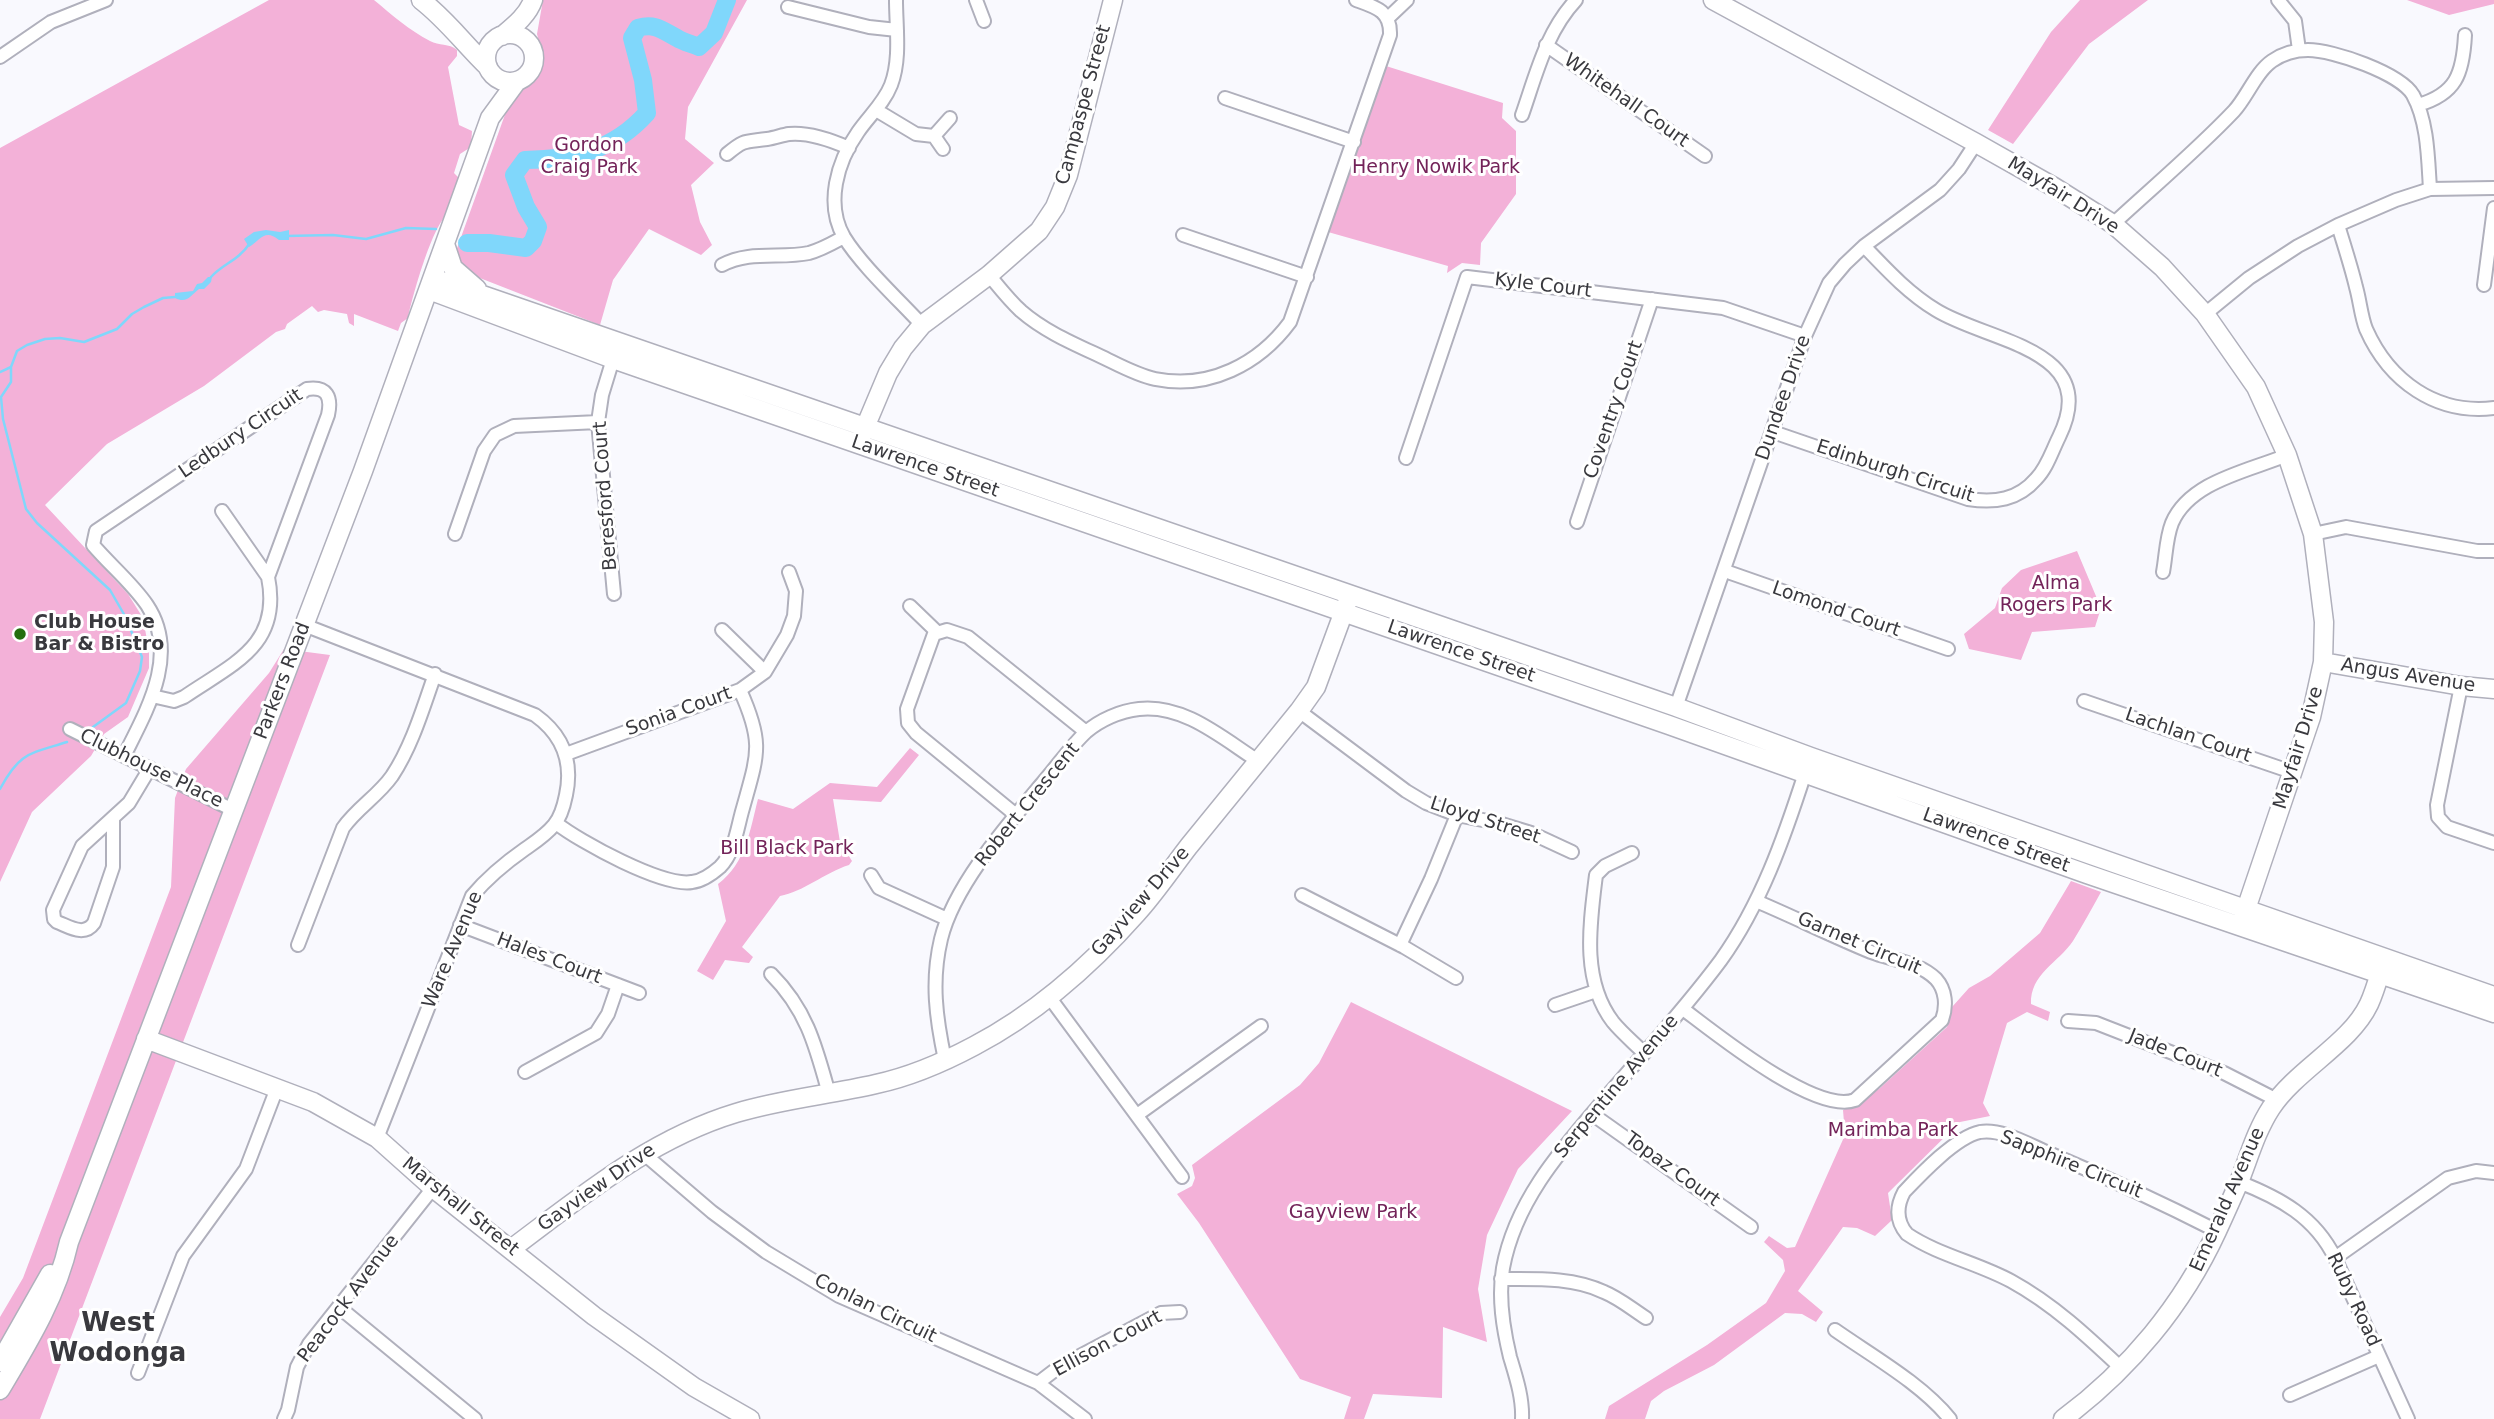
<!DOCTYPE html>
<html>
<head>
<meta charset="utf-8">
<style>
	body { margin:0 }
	canvas { display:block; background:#f9f9fe }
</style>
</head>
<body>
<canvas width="2494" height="1419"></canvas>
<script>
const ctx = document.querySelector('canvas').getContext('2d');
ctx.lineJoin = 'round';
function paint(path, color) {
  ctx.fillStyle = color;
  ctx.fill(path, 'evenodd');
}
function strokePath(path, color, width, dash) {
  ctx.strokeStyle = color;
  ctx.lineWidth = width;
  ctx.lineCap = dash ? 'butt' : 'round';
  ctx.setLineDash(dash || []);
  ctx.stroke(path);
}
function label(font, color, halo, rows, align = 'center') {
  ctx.font = font + ' "DejaVu Sans",sans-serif';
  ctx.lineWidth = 6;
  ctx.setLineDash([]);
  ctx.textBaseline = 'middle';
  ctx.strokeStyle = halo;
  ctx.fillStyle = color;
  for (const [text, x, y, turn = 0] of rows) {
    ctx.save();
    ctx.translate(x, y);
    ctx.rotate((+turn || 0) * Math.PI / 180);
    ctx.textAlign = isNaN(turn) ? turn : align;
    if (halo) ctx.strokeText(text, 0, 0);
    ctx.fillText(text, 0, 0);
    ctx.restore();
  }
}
paint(new Path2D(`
	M269,0H374C392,15 409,30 430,41C439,46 449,43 457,50V56L448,67L459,125L472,131L471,147L460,154L454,173L459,178L458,182L447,215C432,226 412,298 408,318L401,323L398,331L354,314V326L349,323L347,314L324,310L318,312L312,306L287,324L285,329L276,332L204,386L107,444L45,505L128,594L143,618L149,651V668L128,717L104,734L91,756L32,812L0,882V148Z
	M543,0H747L688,107L685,139L714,163L691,185L700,222L712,245L701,255L649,229L613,280L600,325L467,273L455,254L512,95L532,82L538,69L542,54L537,34Z
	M2080,0H2148L2089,44L2013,144L1988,130L2051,32Z
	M2407,0H2494V4L2449,15Z
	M1386,66L1503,103L1502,118L1516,131V194L1481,243L1480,265L1462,263L1447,273L1448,266L1328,232Z
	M2077,551L2101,608L2095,627L2032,632L2021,660L1969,649L1964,634L1995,608L2002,588L2021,570Z
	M284,649L330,655L40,1419H0V1317L23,1278L171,887L175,798L186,769L269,673Z
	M910,748L919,755L881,802L833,799L840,842L852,861L849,865C824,873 803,892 780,896L742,947L753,957L749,963L725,960L713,980L697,971L726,921L718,884C746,863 750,830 758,799L793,809L830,783L877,787Z
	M2071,881L2101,892C2092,908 2083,925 2073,941C2058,963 2030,974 2031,1004L2050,1012L2048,1021L2027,1012L2007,1023L1983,1103L1990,1116L1960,1122L1888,1193L1892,1220L1875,1236L1857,1228L1843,1227L1798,1291L1823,1312L1816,1322L1802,1314L1785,1313L1714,1365L1664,1391L1651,1401L1645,1419H1605L1609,1406L1707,1345L1766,1303L1785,1271L1783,1260L1764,1242L1769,1236L1787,1248L1795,1247L1845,1135L1843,1110L1859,1104L1880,1088L1947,1027L1952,1007L1969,988L1990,976L2040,933Z
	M1351,1002L1572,1111L1518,1169L1487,1235L1478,1289L1487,1342L1443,1327L1442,1398L1373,1394L1364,1419H1344L1351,1397L1300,1379L1199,1223L1177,1194L1192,1186L1195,1178L1192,1165L1300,1085L1319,1063Z`), '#f3b1d8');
paint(new Path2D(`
	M266,230L280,232L289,230V240H279C265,228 260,240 249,247L244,239L254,232Z
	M208,277H212L211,282L204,289H199C190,296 187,304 175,298V293L193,291L197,284L202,283Z`), '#80d7fb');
strokePath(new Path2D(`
	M286,236L333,235L366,239L406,228L436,229
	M211,277C224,263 238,261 250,243
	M11,367V382L1,397L3,419L26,509L37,523L110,590L125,616L142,657L140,671L126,703L93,727
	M0,372L11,367L17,351L27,345L45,339L60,338L84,342L117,329L132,314L144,307L163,298L175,297
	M0,789C20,752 29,754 67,742`), '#80d7fb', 2.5);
strokePath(new Path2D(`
	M467,243H489L526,248L533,241L538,227L526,207L514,175L525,160C574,159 613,151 647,113L643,80L632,38L638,28C655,23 662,30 677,38C683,42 692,44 699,47L714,33L727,0`), '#80d7fb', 18);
const street = new Path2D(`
	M896,0C896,27 901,59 891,85C884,103 869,116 858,132C837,162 825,204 844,237C861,265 899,300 922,325
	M976,0L984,21
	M2278,0L2295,21L2299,50
	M788,7L869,27L897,30
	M1388,18L1407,0
	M1546,45L1705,156
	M0,57L51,22L106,0
	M1225,98L1354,142
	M2418,105C2456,94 2463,74 2465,35
	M876,110L916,134L934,136
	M1522,115C1536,75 1546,32 1576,0
	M943,149L934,136L950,118
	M727,154C745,139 745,142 767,139C775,138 782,135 789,134C809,132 831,140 849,148
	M2113,224C2153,187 2196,151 2234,111C2247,97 2256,72 2272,61C2282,54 2296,50 2308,50C2333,50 2400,73 2413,95C2428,122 2428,159 2430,189
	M2338,225C2344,245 2351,266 2356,287C2360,301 2361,316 2366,329C2389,381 2436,415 2494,408
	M1183,235L1307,277
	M722,265C750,250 780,259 809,253C821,250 833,243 844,237
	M989,275C999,287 1009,300 1021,311C1044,331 1072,343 1100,356C1117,364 1136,375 1155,379C1209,390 1259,364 1290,322L1390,35C1391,11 1376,7 1356,0
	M2484,285L2494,208
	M2205,314L2249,278L2298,246L2338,225L2396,200L2430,189L2494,188
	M613,359L602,395L598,422L614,594
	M1773,432L1968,499C1995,503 2018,500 2036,479C2047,468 2052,451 2059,437C2103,348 1987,342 1936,310C1908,293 1886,269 1864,246
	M1406,458L1467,277L1723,308L1805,336
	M222,511L268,577
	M1577,522L1652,299
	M455,534L484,451L495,435L514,426L598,422
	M2313,534L2346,527L2477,551H2494
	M1725,571L1948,649
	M2163,572C2166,556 2166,538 2172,523C2190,481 2249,471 2287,455
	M910,606L937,632
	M304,625L535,715C563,735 573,762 566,795C564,805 561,817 554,825C546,835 535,842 525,849C505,863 488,877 472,896L377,1138
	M722,630L765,672
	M2461,686L2437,805L2438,817L2447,827L2494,843
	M2084,701L2292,772
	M1676,707L1805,336L1829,283L1845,264L1864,246L1940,190L1959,169L1976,143
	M1299,711L1406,791L1426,803L1457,815L1498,823L1531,833L1572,852
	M70,729L233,810
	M566,754L740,690L765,672L787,635L794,616L796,591L789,572
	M124,756C147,710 180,654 147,605C132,583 110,565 93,545L96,531L307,389C327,386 332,397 328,415L268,577C282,646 232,664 184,697L174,701L152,696
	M1016,815L916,733L908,723L907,709L934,634L947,630L968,637L1086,732
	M113,818V867L94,923C84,937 70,927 57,922L54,919L53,910L82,846L129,803L150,768
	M556,823C580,842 663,887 692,882C703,881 712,874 720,867C735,852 737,828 743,808C758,754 764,743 740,690
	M1632,853L1605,866L1596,875C1590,924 1581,980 1613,1022C1622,1033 1634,1043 1644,1053
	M871,875L879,888L947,919
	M1302,895L1404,947L1456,978
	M460,925L639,993
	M298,945L343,828C357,808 378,796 392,776C412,746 423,708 435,674
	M1400,945L1431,879L1457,815
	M771,974C807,1010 816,1047 829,1094
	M1050,998L1182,1177
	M1555,1005L1596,991
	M1683,1009C1715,1033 1816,1115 1855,1100L1942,1020C1947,1006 1946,990 1936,979C1919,962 1892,960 1871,952C1832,936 1794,917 1756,901
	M2068,1021L2096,1023L2224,1073L2277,1100
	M945,1060C936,1018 931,981 941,939C954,885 1009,823 1045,780C1058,765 1071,746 1086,732C1100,720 1120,711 1139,709C1184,704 1222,738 1258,761
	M525,1072L596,1033L608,1014L618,985
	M1592,1114L1751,1227
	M1137,1115L1261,1026
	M643,1153L712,1212L766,1252L839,1296L1038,1383L1085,1419
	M2239,1182C2280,1198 2315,1217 2335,1258L2408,1419
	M2335,1258L2448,1178L2476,1171L2494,1173
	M1501,1279C1535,1279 1573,1277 1604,1292C1619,1298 1632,1309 1646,1318
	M340,1308L475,1419
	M1835,1330C1872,1356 1922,1384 1950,1419
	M2121,1368C2087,1336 2053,1304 2011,1281C1978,1263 1938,1255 1907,1234C1896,1221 1896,1207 1904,1192C1921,1174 1956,1137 1980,1132C2002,1128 2031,1146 2051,1154C2108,1178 2162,1203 2217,1231
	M138,1373L183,1256L246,1169L277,1088
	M1038,1383L1059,1367L1161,1313L1180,1312
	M2290,1395L2379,1356
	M284,1419L288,1410L297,1367L309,1344L433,1188
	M1522,1419C1523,1398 1516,1377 1510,1357C1503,1328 1498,1298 1503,1268C1515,1202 1560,1151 1602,1102C1642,1055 1684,1010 1721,960C1761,904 1784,838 1805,773`);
const secondary = new Path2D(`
	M421,0C447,20 465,45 488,67
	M1713,0L1976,143L2054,187L2113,224L2162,267L2205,314L2256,387L2287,455L2313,534L2324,622L2323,662L2311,717L2243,918
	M486 58a24 24 0 1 1 48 0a24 24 0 1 1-48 0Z
	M502,36C514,26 528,15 533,0
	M445,244L453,268L477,289
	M433,278L1676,707L1811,757L2494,996
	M429,290L613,359L1669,725L2087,874L2494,1013
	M861,437L888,373L903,348L922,325L989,275L1039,231L1055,207L1068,175L1113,0
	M2323,662L2461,686L2494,689
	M146,1039L313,1102L377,1138L433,1188L594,1316L694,1387L750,1419
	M511,1249C582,1196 650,1139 736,1113C782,1099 829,1095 876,1084C909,1077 944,1062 974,1046C1037,1013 1090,966 1137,913C1156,892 1172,868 1189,846C1226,801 1262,756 1299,711L1316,687L1347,603
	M0,1362L50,1274
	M0,1390C28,1343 57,1296 69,1242L363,471L490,118L517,81
	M2063,1419C2129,1370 2183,1305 2217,1231C2225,1214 2232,1198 2239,1182C2249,1157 2256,1131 2271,1108C2297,1069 2350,1044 2369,1004C2375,991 2379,976 2383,963`);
strokePath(street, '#b0b0bc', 16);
strokePath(secondary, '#b0b0bc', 21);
strokePath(street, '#fff', 12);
strokePath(secondary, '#fff', 18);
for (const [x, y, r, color] of [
	[20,634,7,"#246e0e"]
]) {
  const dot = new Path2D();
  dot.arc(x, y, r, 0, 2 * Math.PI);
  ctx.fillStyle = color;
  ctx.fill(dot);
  strokePath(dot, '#fff', 2.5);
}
label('19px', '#39393e', '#fff', [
	["Whitehall Court",1626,101,35],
	["Campaspe Street",1084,105,-75],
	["Mayfair Drive",2063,196,32],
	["Kyle Court",1543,286,7],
	["Dundee Drive",1784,398,-71],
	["Coventry Court",1614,410,-71],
	["Ledbury Circuit",241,434,-34],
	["Lawrence Street",925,467,19],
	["Edinburgh Circuit",1895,472,18],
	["Beresford Court",606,496,-94],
	["Lomond Court",1836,610,19],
	["Lawrence Street",1461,652,19],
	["Angus Avenue",2408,676,9],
	["Parkers Road",283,681,-69],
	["Sonia Court",679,712,-20],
	["Lachlan Court",2188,736,19],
	["Mayfair Drive",2299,748,-73],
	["Clubhouse Place",151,769,26],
	["Robert Crescent",1028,805,-51],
	["Lloyd Street",1485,821,18],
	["Lawrence Street",1996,841,20],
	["Gayview Drive",1141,902,-49],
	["Garnet Circuit",1859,944,23],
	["Ware Avenue",453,950,-67],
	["Hales Court",549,959,21],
	["Jade Court",2175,1054,22],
	["Serpentine Avenue",1617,1087,-50],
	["Sapphire Circuit",2071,1165,22],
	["Topaz Court",1672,1170,36],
	["Gayview Drive",597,1188,-35],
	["Emerald Avenue",2228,1200,-66],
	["Marshall Street",460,1207,39],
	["Peacock Avenue",349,1299,-53],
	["Ruby Road",2353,1300,65],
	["Conlan Circuit",875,1309,26],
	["Ellison Court",1108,1344,-28]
]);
label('19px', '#732359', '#fff', [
	["Gordon",589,146],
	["Craig Park",589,168],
	["Henry Nowik Park",1436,168],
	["Alma",2056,584],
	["Rogers Park",2056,606],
	["Bill Black Park",787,849],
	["Marimba Park",1893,1131],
	["Gayview Park",1353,1213]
]);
label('bold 19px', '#39393e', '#fff', [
	["Club House",34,623],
	["Bar & Bistro",34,645]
], 'left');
label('bold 26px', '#39393e', '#fff', [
	["West",118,1324],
	["Wodonga",118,1354]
]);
</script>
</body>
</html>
